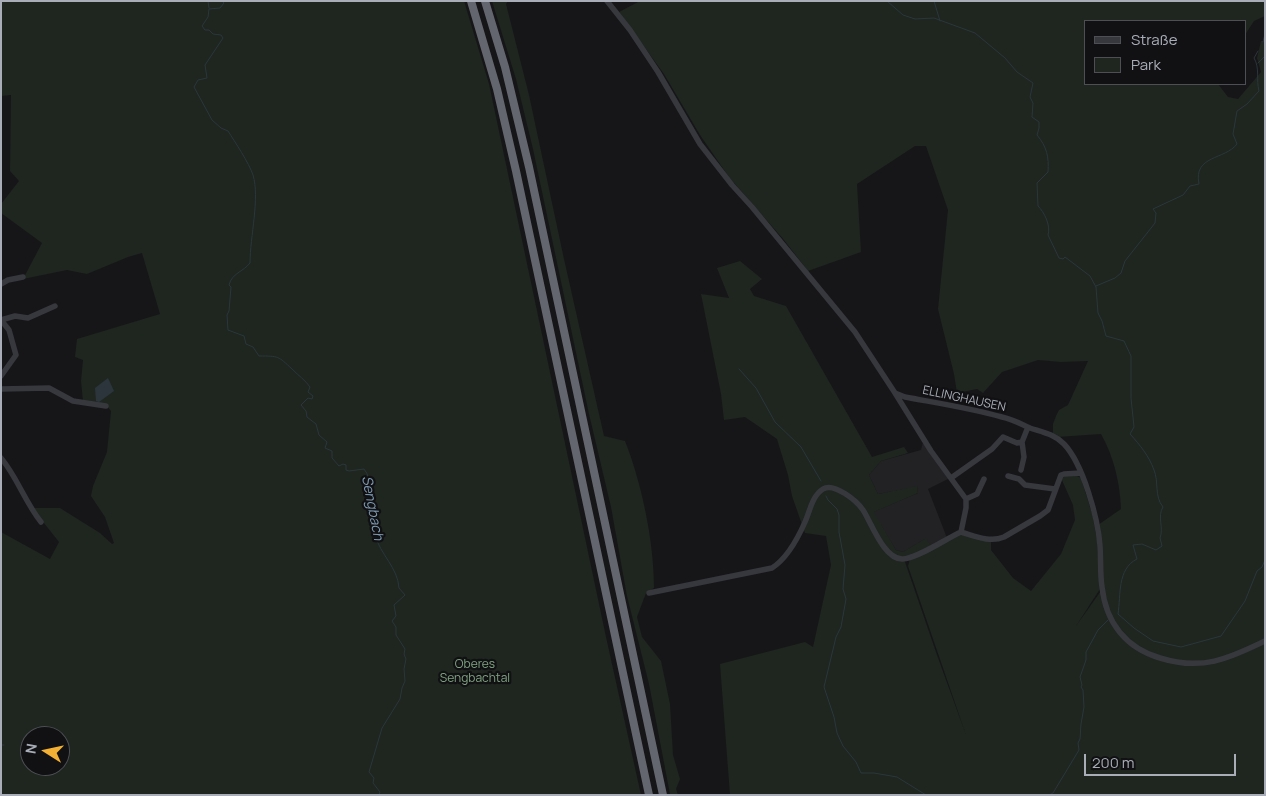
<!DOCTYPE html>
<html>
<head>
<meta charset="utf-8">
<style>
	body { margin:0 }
	#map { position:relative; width:1266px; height:796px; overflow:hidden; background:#161618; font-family:Manrope,sans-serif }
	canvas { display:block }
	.frame { position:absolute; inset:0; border:2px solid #a8adb8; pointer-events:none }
	.legend { position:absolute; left:1084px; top:20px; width:162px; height:65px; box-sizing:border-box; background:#111113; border:1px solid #4d4f55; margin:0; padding:6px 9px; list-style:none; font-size:15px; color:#a8adb8 }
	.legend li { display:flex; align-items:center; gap:10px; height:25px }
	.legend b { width:25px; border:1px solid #4d4f55 }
	.north { position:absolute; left:20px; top:726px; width:50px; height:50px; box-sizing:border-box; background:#111113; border:1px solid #4d4f55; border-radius:50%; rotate:280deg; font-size:14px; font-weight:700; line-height:20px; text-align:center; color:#a8adb8 }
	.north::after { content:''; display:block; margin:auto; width:18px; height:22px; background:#f2b134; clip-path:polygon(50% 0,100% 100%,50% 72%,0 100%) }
	.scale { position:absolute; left:1084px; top:754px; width:152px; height:22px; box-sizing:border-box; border:2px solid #a8adb8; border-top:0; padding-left:6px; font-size:15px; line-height:18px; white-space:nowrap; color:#a8adb8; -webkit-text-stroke:4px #111113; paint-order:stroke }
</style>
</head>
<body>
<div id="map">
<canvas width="1266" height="796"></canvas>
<div class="frame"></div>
<ul class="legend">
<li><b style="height:6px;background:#37383d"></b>Straße</li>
<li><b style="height:14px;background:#1e261f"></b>Park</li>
</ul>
<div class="north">N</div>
<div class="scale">200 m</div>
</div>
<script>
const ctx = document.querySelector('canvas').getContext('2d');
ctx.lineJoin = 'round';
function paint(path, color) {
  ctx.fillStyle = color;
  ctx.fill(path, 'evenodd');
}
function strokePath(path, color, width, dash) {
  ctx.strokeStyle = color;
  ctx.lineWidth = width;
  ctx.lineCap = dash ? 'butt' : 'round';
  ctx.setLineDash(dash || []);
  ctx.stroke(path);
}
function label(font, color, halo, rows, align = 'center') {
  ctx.font = font + ' Manrope,sans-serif';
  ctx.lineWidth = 4.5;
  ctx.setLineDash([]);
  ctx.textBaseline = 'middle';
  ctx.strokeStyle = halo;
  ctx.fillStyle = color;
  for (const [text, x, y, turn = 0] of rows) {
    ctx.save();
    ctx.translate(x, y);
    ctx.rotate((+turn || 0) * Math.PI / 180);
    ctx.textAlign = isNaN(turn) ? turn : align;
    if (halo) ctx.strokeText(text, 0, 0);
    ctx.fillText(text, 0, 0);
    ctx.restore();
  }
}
paint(new Path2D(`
	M923,442L952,477L928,489L947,538L931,546L925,539L903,552L896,550L873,512L918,493L917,487L878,494L869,475L881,461L921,450Z`), '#222225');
paint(new Path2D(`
	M1,1H464L489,84L606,637L641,795H1V532L50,559L59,542L32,508H60L100,533L112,544L114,543L105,517L91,496L93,486L107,452L111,411L106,405L83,401L81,381L83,360L75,357L77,339L160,314L142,253L128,257L87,274L67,270L23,279L42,243L1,213V204L19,181L10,171L11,95L1,96ZM30,736H60V766H30Z
	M492,1H508L506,4L529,95L564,259L604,436L625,441C642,484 654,542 654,588L646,593L637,617L642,637L661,661L670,704L673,755L680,779L676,789L678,795H670L669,789L649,684L627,596L611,507L589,414L533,149L516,79Z
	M640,1H1265V16L1254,21L1245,35V21H1085V84H1218L1228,97L1238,99L1261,72L1257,58L1261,41H1265V795H730L720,664L805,642L813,647L831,565L826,536L805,533L792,496L788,475L777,439L745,417L724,420L721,394L701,294L729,298L717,268L740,261L762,279L750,289L754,296L786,306L872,457L904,447L908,453L881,461L869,475L878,494L917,486L918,493L874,512L896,550L903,552L926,538L931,546L904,559L937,655L966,735L908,566L910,559L959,534L991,542V550L1013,578L1031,591L1061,554L1075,520L1073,505L1061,478L1064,475H1075L1081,478L1093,517L1097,540L1100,589L1076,626L1103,588L1098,525L1121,509C1120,483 1114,457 1101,434L1057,437L1053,434V424L1056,416L1059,410L1068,405L1088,361L1061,362L1038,360L1002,372L983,393L977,389L957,393L954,374L938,309L948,210L926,146H915L857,184L861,252L808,271L784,240L729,177L700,135L664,74L619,12Z`), '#1e261f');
paint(new Path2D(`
	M108,378L114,391L99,402L96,401L95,388Z`), '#2c353c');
strokePath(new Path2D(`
	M208,1L209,8
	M222,1L224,3L220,8L209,9L208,17L202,26L205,30H209L213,34L221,35L223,38L205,65L207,78L198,80L194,87L212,120L221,128L228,131C235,142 249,163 253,175C260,198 250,237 250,263C243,272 232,273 229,285L231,287L229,311L227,315L228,330L244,336L246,344L253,347L259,356C279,356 278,356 292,369C299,376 305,380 310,387L308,392L313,396L312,399L308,398L301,405L306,411L307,417L316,424L319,435L327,442L325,448L332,451V458L339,466L343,464L346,465V470L349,471L364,469C373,479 368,498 370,511C371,519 373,527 375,535C380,554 398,568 399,588L405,595L394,605L396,616L392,621L396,627V635L405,649L404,654L406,659L404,669L405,681L402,688L400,699L382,728L369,772L374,778L373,783L380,792L379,795
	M887,1L903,15L915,19L934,18L975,33L1005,58L1017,72L1033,83L1030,97L1033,103L1032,117L1039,122V128L1037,135C1047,147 1049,157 1048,172L1037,183L1038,206C1044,212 1051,225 1048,235L1059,258L1063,259L1065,257L1090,276L1096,287L1098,313L1102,321L1106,336L1124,341L1131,356V398L1134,427L1130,434C1140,445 1149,456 1154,470C1159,482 1154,496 1163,507C1157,516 1164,528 1160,538L1162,546L1156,550L1142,544L1133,545L1137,559C1117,569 1121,595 1118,614L1134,628L1153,641L1181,647L1221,636L1245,601L1257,571L1262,567L1265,560
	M934,1L940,21
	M1263,42L1265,34
	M1258,63L1265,56
	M1096,286L1115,278L1121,273L1125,261L1155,223L1156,213L1153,209L1183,195L1190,186L1199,184C1193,155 1225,160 1237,144L1233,134L1237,111L1247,104L1259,91C1256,80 1260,68 1254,58L1258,51
	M739,369L756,388L775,422L801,447L821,481
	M826,496L828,500L837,509L839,515V532L845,565L843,589L846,599L841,627L836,637L824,687L834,717L837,733L843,746L856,762L861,773H874L897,777L926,795
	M1,745H4
	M1049,795L1053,793L1079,750L1078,743L1080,739L1081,724L1084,707L1083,690L1081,687L1082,685L1080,677L1086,660V652L1098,630L1108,620`), '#2c353c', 1);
strokePath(new Path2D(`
	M607,1L630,30L658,72L700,144L732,185L752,207L855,332L895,393L905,397C937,403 970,408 1002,417C1012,419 1021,424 1030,428C1042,432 1054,434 1064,444C1083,464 1098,518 1100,546C1101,560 1100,574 1102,587C1106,623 1126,648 1160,658C1202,671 1228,659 1265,641
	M1,284L8,280L23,277
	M1,320L9,330L16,355L1,376
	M1,320L15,316L28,318L55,306
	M1,389L49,388L73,401L106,406
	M895,393L931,451L966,499V508L961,532
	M1,458C17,477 25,502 41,522
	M1021,470L1024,457L1022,442L1028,427
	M1008,476L1019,479L1025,485L1055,489
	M951,478L992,449L1003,437L1017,443L1022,442
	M966,499L977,494L984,479
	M649,593L772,568C786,559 798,538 805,522C810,511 812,496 823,489C834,482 857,501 863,510C872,524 884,559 902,559C915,560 947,538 961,532C975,536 990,543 1004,537L1040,516L1048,510L1061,475L1064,474L1081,473`), '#37383d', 5.5);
strokePath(new Path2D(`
	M471,1L497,89L516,171L649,795
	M485,1L505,67L529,167L663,795`), '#63666e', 8);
label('12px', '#a8adb8', '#111113', [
	["ELLINGHAUSEN",964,399,12]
]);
label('12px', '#7fa381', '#111113', [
	["Oberes",475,665],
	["Sengbachtal",475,679]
]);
label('italic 14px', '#7f9bb3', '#111113', [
	["Sengbach",372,508,79]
]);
</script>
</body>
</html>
